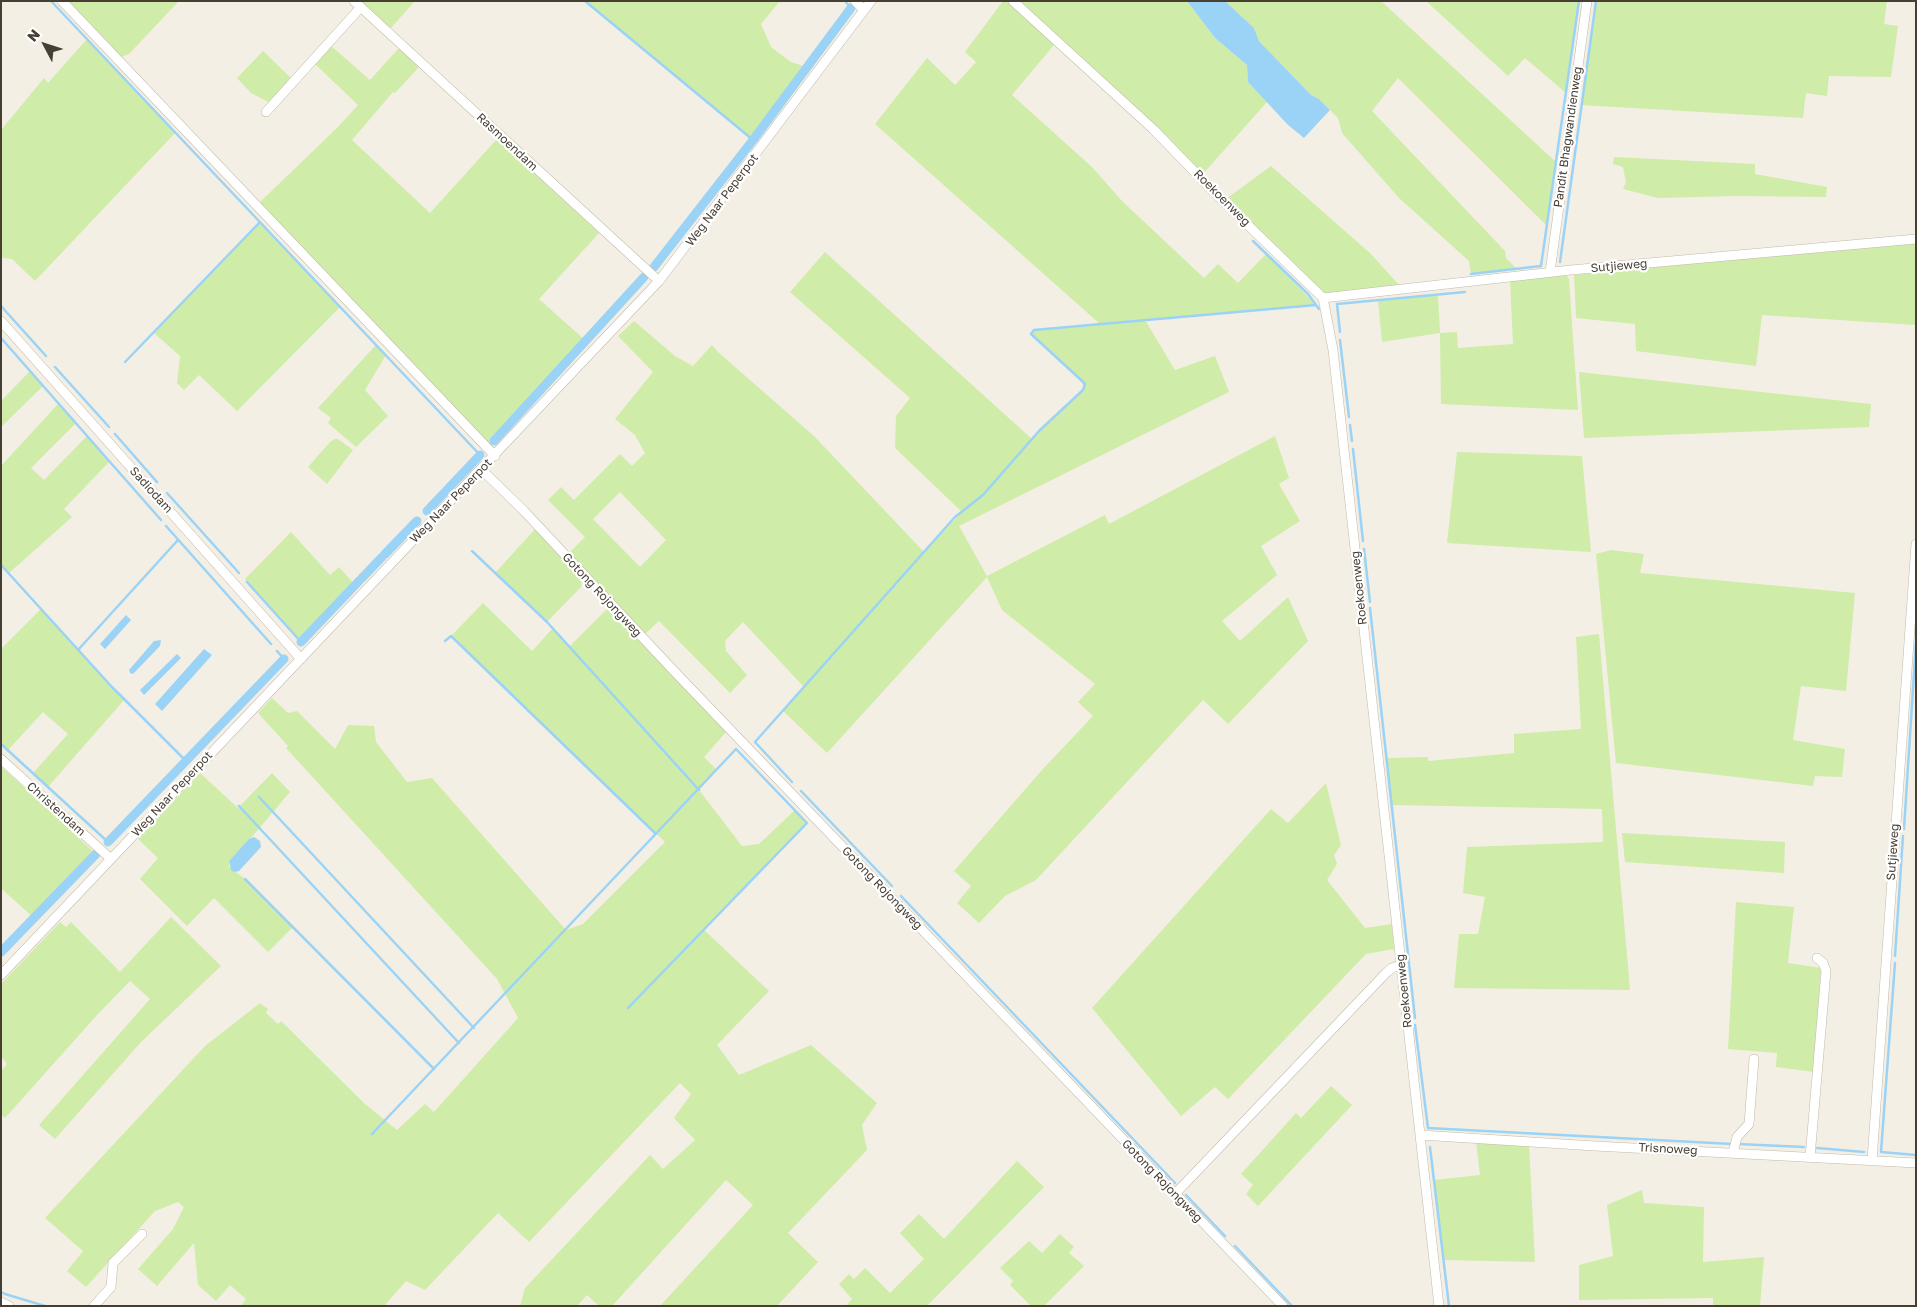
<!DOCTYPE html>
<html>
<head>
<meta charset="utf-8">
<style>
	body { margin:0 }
	#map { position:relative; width:1917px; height:1307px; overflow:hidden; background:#f4efe4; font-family:"Golos Text",sans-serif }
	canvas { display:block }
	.frame { position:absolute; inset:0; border:2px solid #473f34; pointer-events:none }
	.north { position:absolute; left:20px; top:20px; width:50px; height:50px; -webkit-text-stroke:4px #fff; paint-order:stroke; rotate:310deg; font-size:14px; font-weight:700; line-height:20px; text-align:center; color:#473f34 }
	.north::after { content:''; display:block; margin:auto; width:18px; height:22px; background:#473f34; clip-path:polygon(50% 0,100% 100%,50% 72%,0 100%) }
</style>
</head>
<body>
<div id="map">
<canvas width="1917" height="1307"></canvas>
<div class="frame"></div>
<div class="north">N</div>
</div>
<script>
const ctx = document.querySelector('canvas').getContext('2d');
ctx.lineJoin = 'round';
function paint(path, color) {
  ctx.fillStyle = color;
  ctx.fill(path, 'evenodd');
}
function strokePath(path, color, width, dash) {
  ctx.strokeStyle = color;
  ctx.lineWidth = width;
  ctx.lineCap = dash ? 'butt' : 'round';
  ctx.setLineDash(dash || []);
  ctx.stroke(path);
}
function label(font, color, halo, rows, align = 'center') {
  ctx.font = font + ' "Golos Text",sans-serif';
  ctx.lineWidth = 4.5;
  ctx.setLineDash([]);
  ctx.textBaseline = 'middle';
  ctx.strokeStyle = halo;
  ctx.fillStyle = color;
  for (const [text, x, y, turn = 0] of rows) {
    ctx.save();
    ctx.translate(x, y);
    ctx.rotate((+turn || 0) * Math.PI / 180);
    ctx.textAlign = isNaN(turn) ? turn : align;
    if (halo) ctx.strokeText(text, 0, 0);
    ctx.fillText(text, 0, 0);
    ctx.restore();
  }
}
paint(new Path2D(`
	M67,1H179L129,54L119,58Z
	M359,1H415L390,29Z
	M585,1H780L761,24L771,47L791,62L807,67L753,140Z
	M1003,1H1007L1054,45L1012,95L1092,167L1122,201L1204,278L1218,264L1238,283L1266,254L1316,305L1145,320L1175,370L1215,356L1229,392L959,526L987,576L1105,515L1109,524L1275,436L1289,478L1279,484L1300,521L1261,546L1277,575L1222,621L1240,641L1288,597L1308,641L1228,724L1203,700L1036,880L1005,896L979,923L957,903L971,886L954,871L1042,770L1093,716L1078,702L1095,684L1002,610L987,577L827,753L783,711L804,687L743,622L725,641L726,651L747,675L730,693L659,621L644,635L568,554L585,537L548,500L561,487L574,500L620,454L632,466L645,453L635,435L615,419L653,372L618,336L634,321L675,356L693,366L712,345L718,352L814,436L924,552L962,512L895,448L896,416L910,398L790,292L825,252L1032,439L1083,390L1084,384L1081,380L1031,334L1034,330L1100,324L875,124L927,58L955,85L976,62L965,52ZM620,492L666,540L640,567L593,519Z
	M1019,1H1187L1215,38L1247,65L1248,82L1267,102L1202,175Z
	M1225,1H1381L1556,162L1547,226L1398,78L1372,111L1505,251L1506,258L1517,269L1471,274L1469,261L1399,198L1342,133L1338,118L1319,99L1311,95L1259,41L1254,28Z
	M1426,1H1579L1566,93L1525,58L1508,76Z
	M1596,1H1887L1884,24L1898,26L1891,77L1829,76L1827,96L1806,93L1803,118L1581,105Z
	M87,39L175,133L35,281L12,259L3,258L1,257V130L44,78L48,83Z
	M330,45L370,80L399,48L419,67L395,93L393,92L352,140L430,213L497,139L599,233L539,299L586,341L490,445L259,203L338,127L358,105L314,63Z
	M263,51L292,79L270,103L251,93L237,78Z
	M1614,157L1755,164V174L1827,187L1826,197L1735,196L1658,198L1623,189L1626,182L1623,167L1613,164Z
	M1271,166L1371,254L1399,285L1325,295L1226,199Z
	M259,222L340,307L237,411L199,375L184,390L177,383L180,356L154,333Z
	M1916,242V325L1762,315L1756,366L1636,351L1635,324L1576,318L1574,275Z
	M1565,274L1569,279L1578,410L1441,404L1440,333L1382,342L1378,300L1438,295L1440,333L1457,332L1458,348L1513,344L1510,280Z
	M376,345L386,355L365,390L388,416L356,447L328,423L331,418L318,408Z
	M30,371L43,386L1,427V401Z
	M1579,372L1871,404L1869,427L1584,438Z
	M58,404L76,423L31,468L44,480L87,436L109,462L64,509L72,517L9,573L1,565V466Z
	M335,439H338L353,450L327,484L308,467L330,442Z
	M1457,452L1582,456L1591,552L1447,543Z
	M536,528L582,579L581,587L547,622L495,573Z
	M291,532L330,575L339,567L355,585L300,640L245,579Z
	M1611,550L1644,554L1640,573L1855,593L1846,691L1801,686L1793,740L1845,749L1842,777L1815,776L1813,786L1616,763L1596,554Z
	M483,603L532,651L553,628L569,647L609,607L727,731L704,757L717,770L699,790L742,846L759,844L795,810L807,823L704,930L769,991L717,1045L739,1075L811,1045L877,1103L862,1125L867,1150L788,1233L818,1262L777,1306H660L753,1205L726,1180L612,1306H599L587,1295L577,1306H520L525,1288L650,1155L663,1169L695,1140L674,1118L691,1094L680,1083L529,1242L498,1213L425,1290L406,1281L384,1306H241L246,1299L230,1285L216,1301L198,1285L194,1243L157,1286L138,1269L173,1229L184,1207L178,1202L155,1211L86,1287L67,1271L83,1251L45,1218L205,1046L260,1003L268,1009L266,1013L278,1024L281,1021L365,1104L397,1130L425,1104L434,1112L518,1018L497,979L286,748L288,746L258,713L272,698L288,713L297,711L335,749L348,725L374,726L376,742L407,782L432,778L566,930L583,924L665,842L451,636Z
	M41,609L124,700L48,787L33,773L68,734L43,712L8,750L1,744V649Z
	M1599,634L1630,990L1454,988L1459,934H1478L1485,897L1463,893L1467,847L1603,842L1602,809L1392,805L1387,758L1428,757V761L1514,753V734L1581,729L1576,637Z
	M1,766L96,854L34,918L3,890L1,891Z
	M200,773L238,808L272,773L290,792L251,838L229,861V867L245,879L293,927L268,952L214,898L187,926L140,879L158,858L138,839Z
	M1326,783L1341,845L1334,855L1337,864L1327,880L1365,928L1392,924L1394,949L1366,954L1228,1099L1215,1087L1181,1116L1092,1008L1271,809L1288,823Z
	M1622,833L1785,842L1784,873L1625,862Z
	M1736,902L1794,907L1788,963L1821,968L1814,1072L1776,1067L1777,1053L1728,1049Z
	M171,917L221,966L141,1042L55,1139L39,1125L150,999L130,981L97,1015L5,1118L1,1115V1071L7,1064L1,1056V984L60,922L66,927L71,922L120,972Z
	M1331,1086L1352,1105L1258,1206L1246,1194L1253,1185L1241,1174L1296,1113L1301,1118Z
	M1476,1141L1529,1144L1535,1262L1444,1260L1434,1180L1480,1175Z
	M1017,1161L1044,1187L927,1306H846L852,1299L839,1284L849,1274L854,1279L865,1268L890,1293L924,1259L900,1233L919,1214L944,1239Z
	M1642,1190L1644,1203L1704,1207L1703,1262L1764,1257L1760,1306H1713V1298L1579,1300V1265L1613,1256L1607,1205Z
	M1060,1234L1074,1247L1069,1253L1084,1266L1044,1306H1031L1010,1285L1013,1281L1000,1268L1029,1241L1042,1253Z`), '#cfeca9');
paint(new Path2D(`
	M1187,1H1225L1254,28L1259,41L1311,95L1319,99L1330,110L1304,138L1288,125L1248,82L1247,65L1215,38Z
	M126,615L131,620L105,649L100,644Z
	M161,640L160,646L133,674L130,673L129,670L154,641Z
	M204,649L212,655L162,711L155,704Z
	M177,654L181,658L144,695L140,690Z
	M254,837L260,841L261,847L239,871L234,872L231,870L229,861L249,839Z`), '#9bd3f6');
strokePath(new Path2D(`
	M51,1L480,455
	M585,1L753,140
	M845,1L851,8
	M1253,241L1308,294L1319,309
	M1560,262L1596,1
	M1471,274L1541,266L1579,1
	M1,306L46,356
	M1340,332L1337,304L1465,292
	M1,338L161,520
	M1340,340L1349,417
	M125,362L259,223
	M55,367L109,427
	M1350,425L1352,441
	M115,434L157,482
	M1353,449L1363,541
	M167,493L239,573
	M166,526L271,644
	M1364,549L1370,602
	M472,551L547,622L699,790
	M1,565L112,687L186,761
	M247,582L301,642
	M1370,608L1415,1018
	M445,641L451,636L656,834
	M78,650L178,540
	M277,651L284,659
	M1,744L108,842
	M792,782L755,742L955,517L983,495L1039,431L1083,390L1085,384L1081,380L1031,334L1034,330L1316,305
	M801,791L892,886
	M259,797L474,1028
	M239,806L459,1043
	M1904,829L1916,642
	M245,879L434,1069
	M901,896L1175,1183
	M1895,956L1903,836
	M1895,963L1881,1152L1916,1155
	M1415,1025L1428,1128L1732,1144
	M372,1134L736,749L807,823L628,1008
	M1738,1144L1804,1147
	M1430,1147L1449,1306
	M1817,1148L1864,1152
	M1186,1195L1225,1236
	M1235,1246L1292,1306
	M1,1292L5,1294L45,1306`), '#9bd3f6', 2.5);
strokePath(new Path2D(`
	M654,267L753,140L851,8
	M494,441L644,277
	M427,511L480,455
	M385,554L417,521
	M362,578L382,557
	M301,642L359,581
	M108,842L284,659
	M1,952L96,854`), '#9bd3f6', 9);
const minor = new Path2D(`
	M62,1L495,456
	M354,1L659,281
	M855,1L864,10
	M1013,1L1153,129L1216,194L1323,298L1333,350L1439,1306
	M266,112L361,7
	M1550,272L1587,1
	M1323,298L1571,270L1916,239
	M1,321L301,659
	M482,470L524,511L674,671L1283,1306
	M1,759L111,859
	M1,975L659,281L871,1
	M1420,1135L1595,1146L1916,1163
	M1733,1153L1737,1137L1749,1124L1754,1059
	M1810,1157L1826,971L1823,963L1817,958
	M1872,1160L1916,544
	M1175,1194L1386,973L1392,968L1401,965
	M1,1302L9,1306
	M94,1306L111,1287L113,1263L142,1234`);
strokePath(minor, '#c3b9a9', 10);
strokePath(minor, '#fff', 9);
label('12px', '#473f34', '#fff', [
	["Pandit Bhagwandienweg",1568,137,-82],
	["Rasmoendam",507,142,43],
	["Roekoenweg",1222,198,45],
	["Weg Naar Peperpot",722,200,-53],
	["Sutjieweg",1619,266,-5],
	["Sadiodam",151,490,48],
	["Weg Naar Peperpot",451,501,-46],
	["Roekoenweg",1359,588,-96],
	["Gotong Rojongweg",602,595,47],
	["Weg Naar Peperpot",172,794,-47],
	["Christendam",56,809,42],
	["Sutjieweg",1893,852,-86],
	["Gotong Rojongweg",882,888,46],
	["Roekoenweg",1404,991,-96],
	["Trisnoweg",1668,1149,3],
	["Gotong Rojongweg",1162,1181,46]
]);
</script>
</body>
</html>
